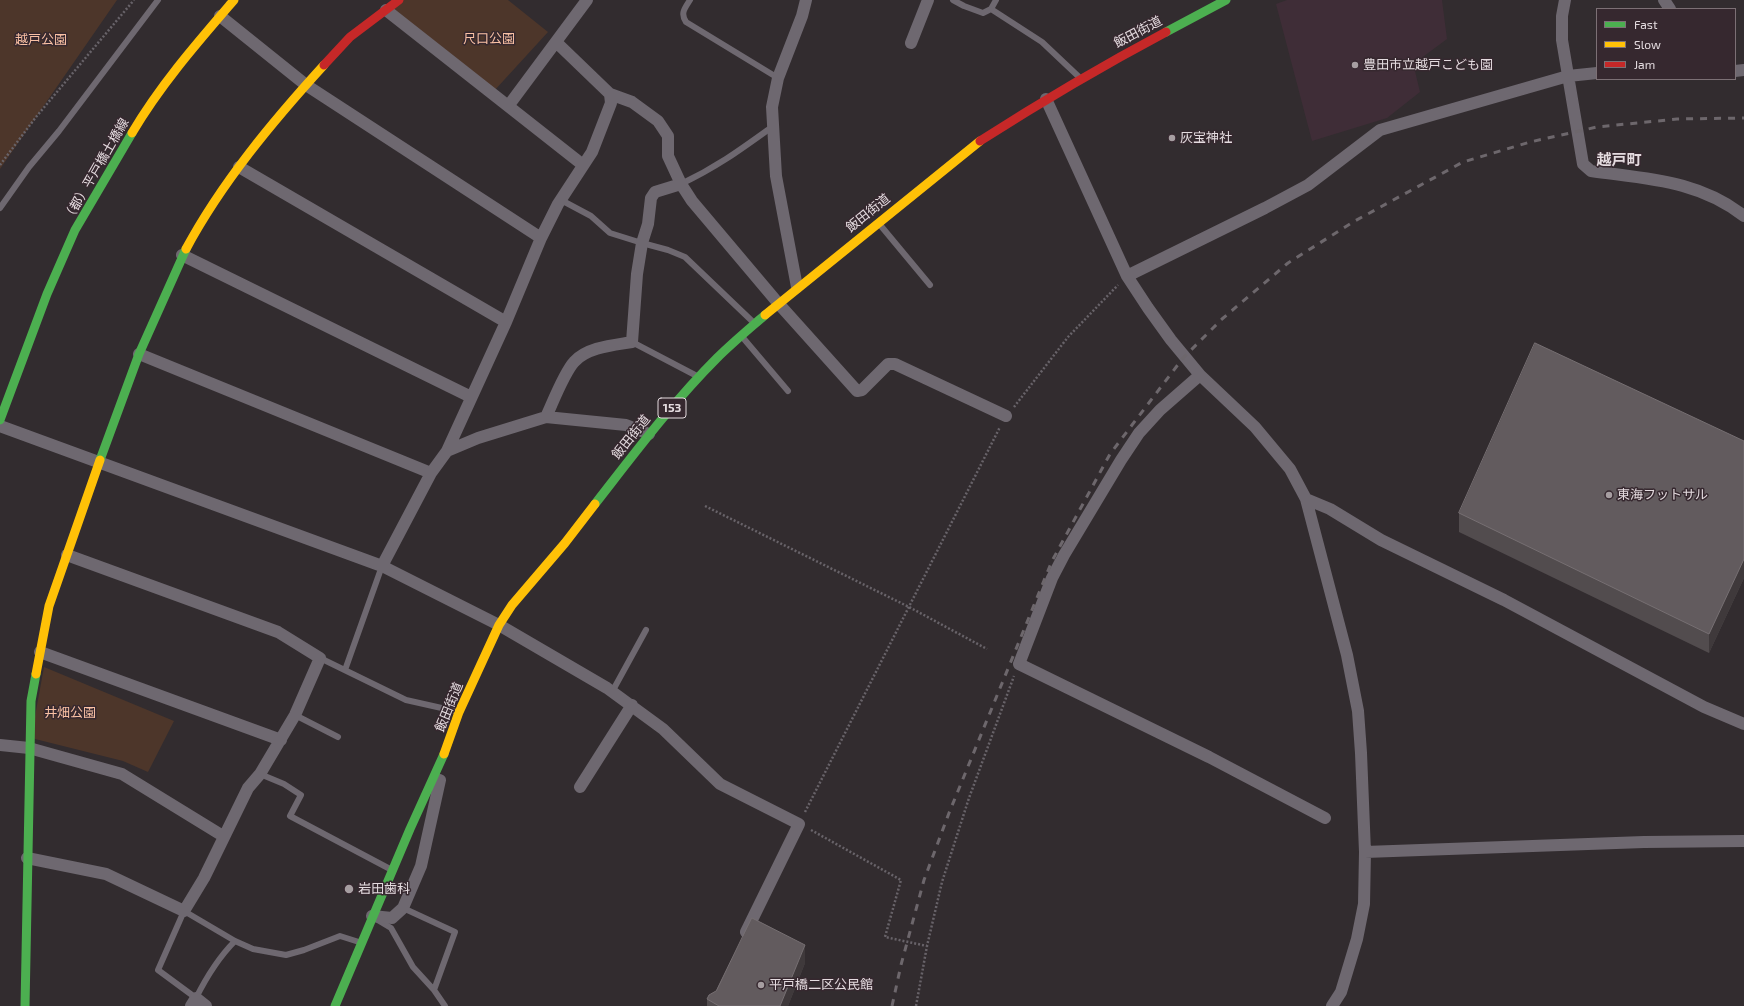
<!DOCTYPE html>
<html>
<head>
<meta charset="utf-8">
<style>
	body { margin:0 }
	#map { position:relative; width:1744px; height:1006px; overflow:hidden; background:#322c2f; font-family:"Exo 2",sans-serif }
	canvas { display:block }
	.legend { position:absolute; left:1596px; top:8px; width:140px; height:72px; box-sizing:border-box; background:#36282f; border:1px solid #7c7075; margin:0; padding:5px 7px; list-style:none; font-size:12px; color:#e4dbdf }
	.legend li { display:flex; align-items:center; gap:8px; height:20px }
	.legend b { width:20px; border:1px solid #7c7075 }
</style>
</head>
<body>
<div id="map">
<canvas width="1744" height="1006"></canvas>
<ul class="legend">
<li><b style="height:5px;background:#4caf50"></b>Fast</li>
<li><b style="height:5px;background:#ffc107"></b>Slow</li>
<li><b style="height:5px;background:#c62828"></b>Jam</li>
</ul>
</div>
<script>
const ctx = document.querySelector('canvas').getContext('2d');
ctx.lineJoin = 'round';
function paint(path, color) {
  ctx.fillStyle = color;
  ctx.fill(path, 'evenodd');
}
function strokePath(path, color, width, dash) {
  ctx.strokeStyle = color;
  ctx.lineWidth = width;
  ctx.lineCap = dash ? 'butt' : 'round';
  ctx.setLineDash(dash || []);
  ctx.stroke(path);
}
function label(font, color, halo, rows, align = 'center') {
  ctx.font = font + ' "Exo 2","Noto Sans JP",sans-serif';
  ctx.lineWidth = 3;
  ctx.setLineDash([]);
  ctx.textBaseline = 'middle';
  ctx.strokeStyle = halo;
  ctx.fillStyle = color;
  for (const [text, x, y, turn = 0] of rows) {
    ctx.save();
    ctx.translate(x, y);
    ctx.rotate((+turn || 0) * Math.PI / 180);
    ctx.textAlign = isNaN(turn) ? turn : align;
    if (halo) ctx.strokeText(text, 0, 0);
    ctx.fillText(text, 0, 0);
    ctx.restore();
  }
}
paint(new Path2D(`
	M1287,0H1442L1447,39L1420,59L1415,71L1420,92L1387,118L1312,141L1276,4Z`), '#3f2d37');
paint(new Path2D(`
	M0,0H117L0,169Z
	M402,0H508L548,32L494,91L390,7Z
	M44,667L174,721L148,772L123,761L31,738Z`), '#4d362a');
strokePath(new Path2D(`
	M0,165L36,117L134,0
	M1014,407L1068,337L1118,285
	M705,506L909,607L987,649
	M805,812L1000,427
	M811,830L901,880L885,937L927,946
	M916,1006L927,946L942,882L969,798L1014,676`), '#686369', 2.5, [2, 2]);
strokePath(new Path2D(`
	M690,0C685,8 680,13 686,22L778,78
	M953,0L964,6L983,13L991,9L996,0
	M991,9L1042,42L1078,76
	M681,184C717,167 740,150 772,127
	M561,200L591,216L610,233L642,243L668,250L685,257L752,321
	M0,208L29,167L59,131L158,0
	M881,226L930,285
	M744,339L788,391
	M632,342L695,375
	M320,658L406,700L455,711
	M345,670L382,566
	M612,692L646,630
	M295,715L338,737
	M260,774L284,784L301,795L290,816L390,869
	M403,908L455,932L434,990
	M376,919L391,928L413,967L434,990L445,1006
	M235,941C218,958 207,976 196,998L158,970L184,911L235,941L253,949L286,955L304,950L340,936L359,942`), '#6e6870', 6);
strokePath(new Path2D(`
	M1565,0L1562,16V40L1583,164L1591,171C1647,179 1698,180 1744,216
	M1664,0L1670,9
	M386,10L583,165
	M220,16L306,85L541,238
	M911,43L928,0
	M1735,71L1744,70
	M610,94L632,102L658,121L668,136V156L681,184
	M1046,99L1127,276L1148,308L1171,340L1200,375L1255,427L1290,469L1306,499L1347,655L1358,711L1361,753L1365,852L1364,904L1357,939L1341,992L1332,1006
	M509,105L587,0
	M239,167L506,322
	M182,255L471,397
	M1127,276L1265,208L1308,185L1380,130L1568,76L1597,73
	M797,287L776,176L772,107L778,78L802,16L806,0
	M139,354L431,473
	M1200,375L1160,410L1139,433L1121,460L1064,555L1052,578L1019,664L1209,757L1325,818
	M546,417L626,425L649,434
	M0,426L382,566L499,625L607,688L663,729L720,784L799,824L746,932
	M447,451L478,438L546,417C553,402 564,373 574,362C587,347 615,345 632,342L637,274L642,243L648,224L651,198L655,192L681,184L692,201L778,303L857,391L862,390L888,364H895L1006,416
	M1306,499L1330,509L1381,540L1504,600L1704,707L1744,724
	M382,566L431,473L447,451L506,322L541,238L558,204L592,152L611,103L610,94L556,42
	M40,652L281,740
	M0,745L29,748L122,774L223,836
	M580,787L632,705
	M1365,852L1644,842L1744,841
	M27,858L106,874L184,911L204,878L248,788L260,774L295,715L320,658L278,632L67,555
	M372,916L392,918L403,908L421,866L440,780
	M191,1006L196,998L206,1006`), '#6e6870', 12);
strokePath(new Path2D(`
	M1166,32L1226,0
	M0,420L47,294L75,230L132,133
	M100,460L139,354L186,249
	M595,504C634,454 672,403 717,358C732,343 749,329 765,315
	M25,1006L31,701L36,674
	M335,1006L410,829L444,754`), '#4caf50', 9);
strokePath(new Path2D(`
	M132,133C161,84 197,43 234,0
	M186,249C222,182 273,121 324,65
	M765,315L980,141
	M36,674L49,606L100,460
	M444,754L459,712L499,625L512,605L565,543L595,504`), '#ffc107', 9);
strokePath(new Path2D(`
	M324,65L350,37L399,0
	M980,141C1041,102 1102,66 1166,32`), '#c62828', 9);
strokePath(new Path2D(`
	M892,1006L901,965L924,880L949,813L1052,561L1110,454L1183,358L1222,319L1288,263L1353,222L1463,162L1530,142L1597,127L1677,119L1744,118`), '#6d676c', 3, [7, 7]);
paint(new Path2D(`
	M1744,441V578L1709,653L1459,532V513Z
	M805,963L788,1006H707V999Z`), '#524c4e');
paint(new Path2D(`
	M1744,559V578L1709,653V634Z
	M805,945V963L788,1006H780Z`), '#3f393b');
const building = new Path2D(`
	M1535,343L1744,441V559L1709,634L1459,513Z
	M752,918L805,945L780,1006H719L707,999L709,995L716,991Z`);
paint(building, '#625b5e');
strokePath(building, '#766f72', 1);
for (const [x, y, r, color] of [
	[1355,65,4,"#a69ea1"],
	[1172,138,4,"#a69ea1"],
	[1609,495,4,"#a69ea1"],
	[349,889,5,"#a69ea1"],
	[761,985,4,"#a69ea1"]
]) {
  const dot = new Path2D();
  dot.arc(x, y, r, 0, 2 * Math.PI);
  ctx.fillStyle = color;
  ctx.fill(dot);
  strokePath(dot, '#36282f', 1.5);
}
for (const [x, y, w] of [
	[672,408,28]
]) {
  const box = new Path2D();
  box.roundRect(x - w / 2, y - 10, w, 20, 3);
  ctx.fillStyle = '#36282f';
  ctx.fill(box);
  strokePath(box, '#e4dbdf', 1);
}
label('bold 12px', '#e4dbdf', null, [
	["153",672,408]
]);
label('13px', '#e4dbdf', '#36282f', [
	["飯田街道",1138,32,-28],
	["（都）平戸橋土橋線",96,170,-60],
	["飯田街道",868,213,-39],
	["飯田街道",631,437,-51],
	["飯田街道",449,707,-68]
]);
label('13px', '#fac1a4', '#36282f', [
	["尺口公園",489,39],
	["越戸公園",41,40],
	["井畑公園",70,713]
]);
label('13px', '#e4dbdf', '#36282f', [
	["豊田市立越戸こども園",1363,65],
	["灰宝神社",1180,138],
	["東海フットサル",1617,495],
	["岩田歯科",358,889],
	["平戸橋二区公民館",769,985]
], 'left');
label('bold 15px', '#e4dbdf', '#36282f', [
	["越戸町",1619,160]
]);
</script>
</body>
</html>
